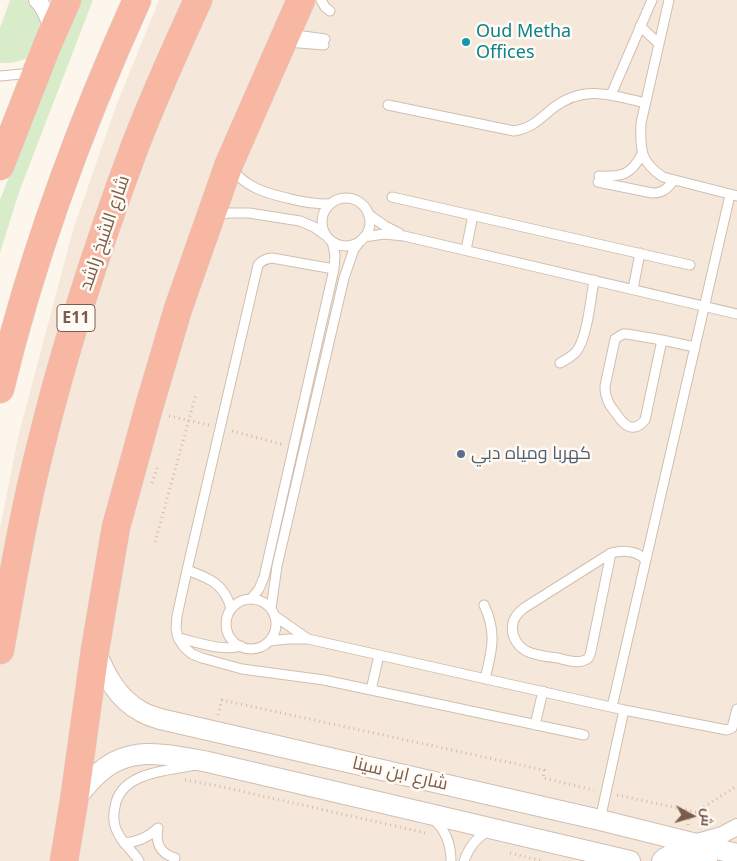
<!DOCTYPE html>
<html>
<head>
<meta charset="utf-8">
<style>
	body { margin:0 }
	#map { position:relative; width:737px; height:861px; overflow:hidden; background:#fdf6ec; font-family:"Noto Sans",Cairo,sans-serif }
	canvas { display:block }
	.north { position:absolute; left:667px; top:791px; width:50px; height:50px; -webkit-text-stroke:4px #fffaf3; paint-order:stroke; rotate:96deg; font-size:14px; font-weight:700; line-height:20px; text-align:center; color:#7a5c4d }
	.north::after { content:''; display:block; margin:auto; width:18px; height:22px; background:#7a5c4d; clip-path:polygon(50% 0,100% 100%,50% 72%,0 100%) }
</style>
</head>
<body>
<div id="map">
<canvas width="737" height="861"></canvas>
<div class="north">ش</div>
</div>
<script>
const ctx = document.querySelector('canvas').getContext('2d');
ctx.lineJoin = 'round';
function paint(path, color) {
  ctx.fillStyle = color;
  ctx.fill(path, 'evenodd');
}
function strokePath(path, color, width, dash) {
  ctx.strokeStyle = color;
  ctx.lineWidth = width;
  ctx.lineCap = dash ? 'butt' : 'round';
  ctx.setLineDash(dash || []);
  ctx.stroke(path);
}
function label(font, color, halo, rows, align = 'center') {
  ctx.font = font + ' "Noto Sans",Cairo,sans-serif';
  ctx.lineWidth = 5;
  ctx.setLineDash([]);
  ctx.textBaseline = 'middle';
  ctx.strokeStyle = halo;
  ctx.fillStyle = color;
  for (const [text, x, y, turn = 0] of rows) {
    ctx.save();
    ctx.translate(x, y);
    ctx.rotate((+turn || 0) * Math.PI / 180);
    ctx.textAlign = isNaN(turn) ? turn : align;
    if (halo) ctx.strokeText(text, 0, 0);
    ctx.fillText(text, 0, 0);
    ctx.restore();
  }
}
paint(new Path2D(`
	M159,0H737V861H0V528L18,437L73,230L116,106Z`), '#f5e8da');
paint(new Path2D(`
	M10,0H27C34,6 41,15 40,25C39,33 29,51 26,59L11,63H0V28Z
	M77,0H93L19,192L0,253V200Z`), '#d8ecc9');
const service = new Path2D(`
	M321,0L325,7L330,11
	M669,0L641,123C640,149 640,162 663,177L737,196
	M640,26L659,44
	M289,34L325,39
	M287,42L324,45
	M0,76L32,73
	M611,95L652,0
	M388,105L514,131C532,128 540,119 553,108C584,84 612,95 645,103
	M232,169C246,187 265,193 287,198C301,202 315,204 330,204
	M599,176C622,177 631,175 642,154
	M598,182L652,193C663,193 667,189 673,181
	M392,197L690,265
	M322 222a24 24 0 1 1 48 0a24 24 0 1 1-48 0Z
	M368,214L385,226L399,233
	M216,215L228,213H249L300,221L314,227L325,235
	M364,237L384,234L404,236L737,314
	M466,250L473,215
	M334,269L272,258C266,259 262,260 258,265L187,570L177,616L176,628L178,638L184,647L192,654L202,658L242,669L324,680L584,735
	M633,289L640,253
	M623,334H627L662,340L645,420C632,435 623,424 615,412C612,408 608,404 607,398C605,394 605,390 605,386L614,344L615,339Z
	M662,340L695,347
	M560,363C566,360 571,357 576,352C587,339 591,298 594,280
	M611,553L591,651C590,655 589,659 585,660C578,664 566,660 558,658C549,657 540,656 531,653C519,649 510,637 513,623C514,617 519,612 524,608Z
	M611,553C623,550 636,550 646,560
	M187,570C209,578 225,584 231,609
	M251,599L259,589L264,577L334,269L335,255L332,241
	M226 624a25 25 0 1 1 50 0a25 25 0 1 1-50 0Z
	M484,605C497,632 492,651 485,679
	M271,609L277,566L344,278L354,249L361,240
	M275,616L308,639
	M178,638C197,642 223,652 241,646
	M269,641L288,639H308L624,710L727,730L732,728L737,709
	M371,690L379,655
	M612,707L730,195
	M535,725L543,691
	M433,819C446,830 451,845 451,861
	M600,820L624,710
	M158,828C155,844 160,853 175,858
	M124,843C138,842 148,838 158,828
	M139,861C133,851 122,843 118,833C113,825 113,816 115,807C120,772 167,771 195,765
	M464,861C469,847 477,836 491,830`);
const minor = new Path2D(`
	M37,0C46,8 49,21 53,32
	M694,843L722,835L737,827`);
const tertiary = new Path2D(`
	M95,650C105,674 117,699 142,712C147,715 154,717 160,719L600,820L737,854
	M74,801C82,791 90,780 100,772C131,744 171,755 208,762L630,861
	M662,861C674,848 693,856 707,859`);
const motorway = new Path2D(`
	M0,166L48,43L67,0
	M0,389C32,255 80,126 137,0
	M0,650C12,583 23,516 40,449C65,346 98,245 135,146C154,97 176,48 198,0
	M64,861L74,801L95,650L116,527L149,407L178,309L229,164L301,0`);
strokePath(service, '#d1beb0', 11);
strokePath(minor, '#d1beb0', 18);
strokePath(tertiary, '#d1beb0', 22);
strokePath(motorway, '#dad1cd', 29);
strokePath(new Path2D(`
	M169,416L209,425
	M232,431L284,445
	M152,483L157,468
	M155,542L196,394
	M218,715L222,700L544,770L543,778L594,790
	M185,780L218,786L426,833
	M617,795L696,812L737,786
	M688,825L691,811
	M510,853L542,861`), '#d9b8a5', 3, [1, 4]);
strokePath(service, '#fff', 9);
strokePath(minor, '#fff', 16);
strokePath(tertiary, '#fff', 20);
strokePath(motorway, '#f7b7a3', 28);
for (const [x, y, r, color] of [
	[466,42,5,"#0f9aa8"],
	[461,454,5,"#5c6f8a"]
]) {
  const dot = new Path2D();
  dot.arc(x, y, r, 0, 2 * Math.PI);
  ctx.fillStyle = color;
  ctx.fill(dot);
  strokePath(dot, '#fffaf3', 2);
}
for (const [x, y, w] of [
	[76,318,38]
]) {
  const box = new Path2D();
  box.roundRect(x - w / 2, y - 13.5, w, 27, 4);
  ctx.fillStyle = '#fffaf3';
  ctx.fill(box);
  strokePath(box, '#7a5c4d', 1);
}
label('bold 16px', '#7a5c4d', null, [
	["E11",76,318]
]);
label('18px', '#0d838f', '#fffaf3', [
	["Oud Metha",476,32],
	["Offices",476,53]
], 'left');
label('18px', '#7a5c4d', '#fffaf3', [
	["شارع الشيخ راشد",105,233,-71],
	["شارع ابن سينا",400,774,13]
]);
label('18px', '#4e5e75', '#fffaf3', [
	["كهربا ومياه دبي",471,454]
], 'left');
</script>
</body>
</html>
